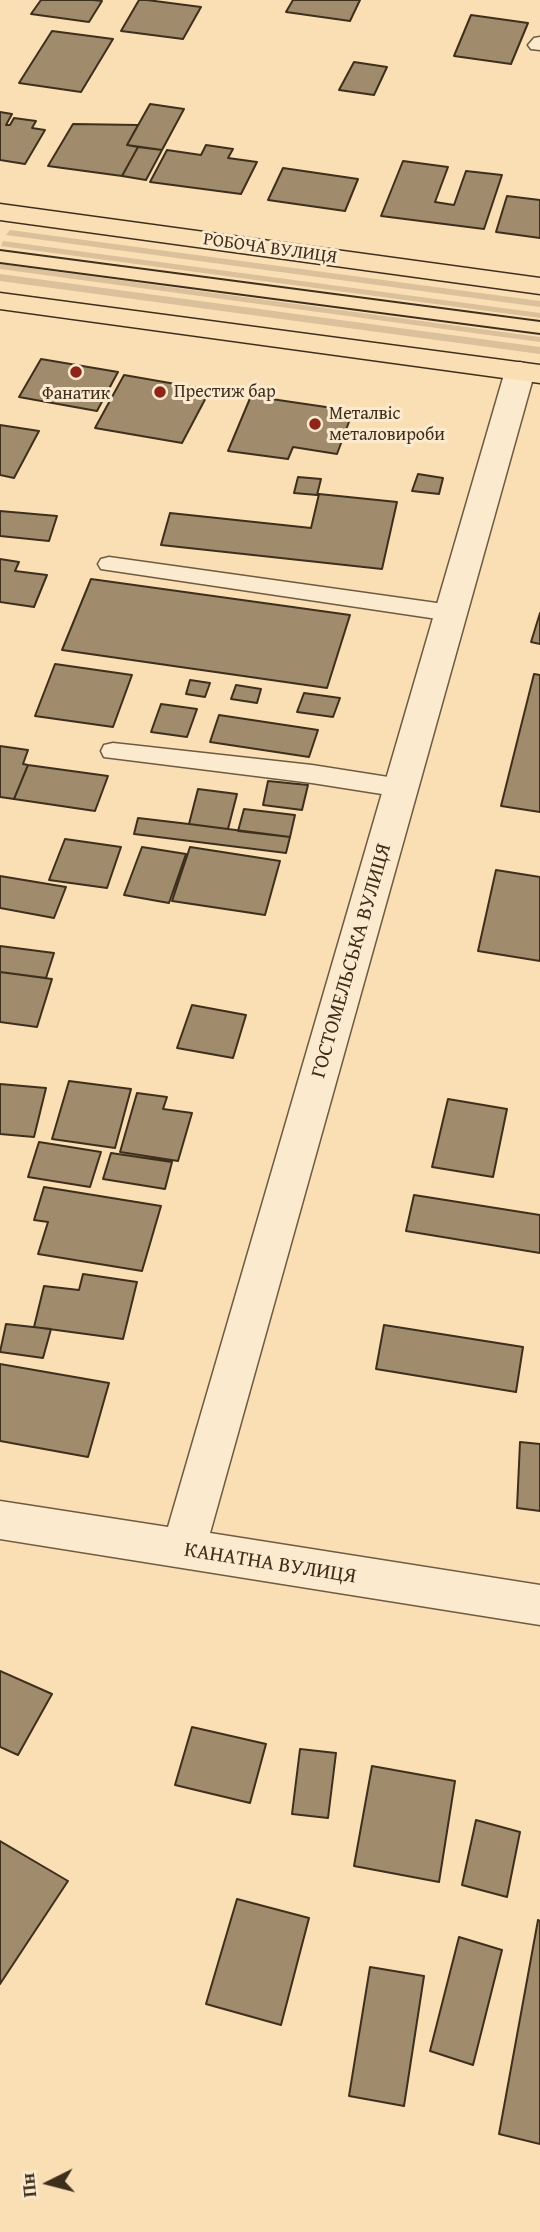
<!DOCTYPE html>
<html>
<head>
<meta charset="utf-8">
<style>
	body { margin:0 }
	#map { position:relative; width:540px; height:2232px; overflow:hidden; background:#fadfb5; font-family:"Gentium Book Plus",serif }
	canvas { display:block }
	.north { position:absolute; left:14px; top:2148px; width:70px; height:70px; -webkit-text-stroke:5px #fceacf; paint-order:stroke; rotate:264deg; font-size:19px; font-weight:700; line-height:28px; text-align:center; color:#3e2f1c }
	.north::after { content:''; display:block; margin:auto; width:24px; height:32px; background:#3e2f1c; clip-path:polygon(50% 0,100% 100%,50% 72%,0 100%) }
</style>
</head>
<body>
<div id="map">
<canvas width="540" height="2232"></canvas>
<div class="north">Пн</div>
</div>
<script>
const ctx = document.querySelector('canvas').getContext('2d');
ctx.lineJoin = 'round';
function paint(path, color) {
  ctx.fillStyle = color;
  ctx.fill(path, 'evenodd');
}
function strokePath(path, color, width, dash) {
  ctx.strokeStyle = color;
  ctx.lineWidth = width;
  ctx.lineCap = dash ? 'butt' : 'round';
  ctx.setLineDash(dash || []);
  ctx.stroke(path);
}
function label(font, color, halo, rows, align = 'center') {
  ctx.font = font + ' "Gentium Book Plus",serif';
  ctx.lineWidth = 6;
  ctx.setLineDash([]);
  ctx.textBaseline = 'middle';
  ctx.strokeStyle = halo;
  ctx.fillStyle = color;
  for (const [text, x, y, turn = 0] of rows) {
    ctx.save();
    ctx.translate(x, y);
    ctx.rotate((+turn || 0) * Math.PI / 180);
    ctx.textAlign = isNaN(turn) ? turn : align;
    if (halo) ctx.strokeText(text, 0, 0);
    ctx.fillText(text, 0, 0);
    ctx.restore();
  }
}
paint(new Path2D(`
	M10,230L540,301V307L6,235Z
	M3,241L540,313V318L1,246Z
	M0,264L540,337V342L0,269Z
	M0,274L540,347V354L0,281Z`), '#dac19b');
const building = new Path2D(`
	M41,0H93L102,1L89,22L31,14Z
	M139,0H147L201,7L183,39L121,31Z
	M293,0H360L350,21L286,12Z
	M471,15L528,23L511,64L454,56Z
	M52,31L113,39L81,92L19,83Z
	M354,62L387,67L374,95L339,90Z
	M150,104L184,109L162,150L127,145Z
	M0,112L12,114L6,125H10L14,118L36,121L32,128L45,130L25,164L0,160Z
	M73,124L138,125L127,145L138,147L122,176L48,166Z
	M206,145L233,149L228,158L257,162L241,194L150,182L167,150L201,155Z
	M138,147L162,150L146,180L122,176Z
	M403,161L448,167L435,202L454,205L466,171L502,175L484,229L381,216Z
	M283,168L358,179L345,211L268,200Z
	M507,196L540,200V238L496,232Z
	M41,359L118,372L97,411L19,397Z
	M124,375L210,390L182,443L95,428Z
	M251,396L353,411L337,454L293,447L288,459L228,451Z
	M0,425L39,431L14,478L0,475Z
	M418,474L443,478L439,494L412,491Z
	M298,477L321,479L317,495L294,493Z
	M319,494L397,502L382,569L161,545L170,513L311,528Z
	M0,511L57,516L49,541L0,536Z
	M0,559L19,562L15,571L47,575L34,607L0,602Z
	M91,579L350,615L327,688L62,650Z
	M540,613V644L531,642Z
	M55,664L132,675L113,727L35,716Z
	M534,674L540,675V812L501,806Z
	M190,680L210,683L205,697L186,694Z
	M236,685L261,689L257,703L231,699Z
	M304,693L340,698L333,717L297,712Z
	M161,704L197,709L187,737L151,732Z
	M219,715L318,730L309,757L210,742Z
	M0,746L28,750L23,764L28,765L14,799L0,797Z
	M28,765L108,776L95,811L14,799Z
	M268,781L308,785L302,810L263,805Z
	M198,789L237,794L228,829L189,824Z
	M244,809L295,815L290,837L238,831Z
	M138,818L189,824L290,837L286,853L134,834Z
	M65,839L121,847L107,888L49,880Z
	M142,847L186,854L169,903L124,895Z
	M190,847L280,861L265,915L172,901Z
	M496,870L540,877V961L478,951Z
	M0,876L66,887L54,918L0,908Z
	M0,946L54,953L46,978L0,972Z
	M0,972L52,979L37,1027L0,1022Z
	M192,1005L246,1015L233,1058L177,1048Z
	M69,1081L131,1089L115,1148L52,1139Z
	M0,1084L46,1088L34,1137L0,1134Z
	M137,1093L167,1097L163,1109L192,1113L178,1161L120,1152Z
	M448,1099L507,1109L493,1177L432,1167Z
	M39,1142L101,1152L90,1187L28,1177Z
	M111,1153L172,1162L165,1189L103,1179Z
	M44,1187L161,1206L142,1271L38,1254L48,1222L34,1220Z
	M414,1195L540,1215V1253L406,1231Z
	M83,1274L137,1282L123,1339L34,1327L44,1286L79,1290Z
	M6,1324L51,1329L43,1358L0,1352Z
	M384,1325L523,1347L516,1392L376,1369Z
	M0,1364L109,1383L88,1457L0,1441Z
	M520,1442L540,1444V1511L517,1508Z
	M0,1671L52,1694L18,1755L0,1747Z
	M192,1727L266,1744L250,1803L175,1785Z
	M300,1749L336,1753L328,1818L292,1814Z
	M372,1766L455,1781L439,1882L354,1866Z
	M476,1820L520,1832L507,1897L462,1885Z
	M0,1841L68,1881L0,1984Z
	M237,1899L309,1918L281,2025L206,2004Z
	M538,1920L540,1921V2144L499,2134Z
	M459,1937L502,1950L473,2065L430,2051Z
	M370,1967L424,1976L404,2106L349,2096Z`);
paint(building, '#a08b6c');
strokePath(building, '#3e2f1c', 2);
const service = new Path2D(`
	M540,37V50L531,49L528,45L534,38Z
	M109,557L451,605L459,608L463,613L459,618L451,621L101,569L98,564L101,559Z
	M113,743L312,765L401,779L410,782L414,788L410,794L401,797L312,783L104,757L101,751L104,745Z`);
const minor = new Path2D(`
	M520,362L530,365L535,371L210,1533L540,1585V1625L0,1539V1501L168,1527L505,371L510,365Z`);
const primary = new Path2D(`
	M0,204L540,278V294L0,220Z
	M0,293L540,365V383L0,309Z`);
strokePath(service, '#6d5b42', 3);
strokePath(minor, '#6d5b42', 3);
strokePath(primary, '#3e2f1c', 3);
paint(service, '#fceacf');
paint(minor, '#fceacf');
paint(primary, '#fadfb5');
strokePath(new Path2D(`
	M0,250L540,321
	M0,263L540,334`), '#3e2f1c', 2);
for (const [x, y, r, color] of [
	[76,372,7,"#8f2418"],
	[160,392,7,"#8f2418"],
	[315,424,7,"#8f2418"]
]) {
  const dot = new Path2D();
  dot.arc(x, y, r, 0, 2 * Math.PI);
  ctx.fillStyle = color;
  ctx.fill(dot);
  strokePath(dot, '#fceacf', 2.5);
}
label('18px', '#3e2f1c', '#fceacf', [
	["РОБОЧА ВУЛИЦЯ",270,249,8]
]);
label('18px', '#3e2f1c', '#fceacf', [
	["Престиж бар",174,392],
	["Фанатик",76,394,"center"],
	["Металвіс",329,414],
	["металовироби",329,435]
], 'left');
label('21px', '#3e2f1c', '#fceacf', [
	["ГОСТОМЕЛЬСЬКА ВУЛИЦЯ",352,961,-74],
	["КАНАТНА ВУЛИЦЯ",270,1564,9]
]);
</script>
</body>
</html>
